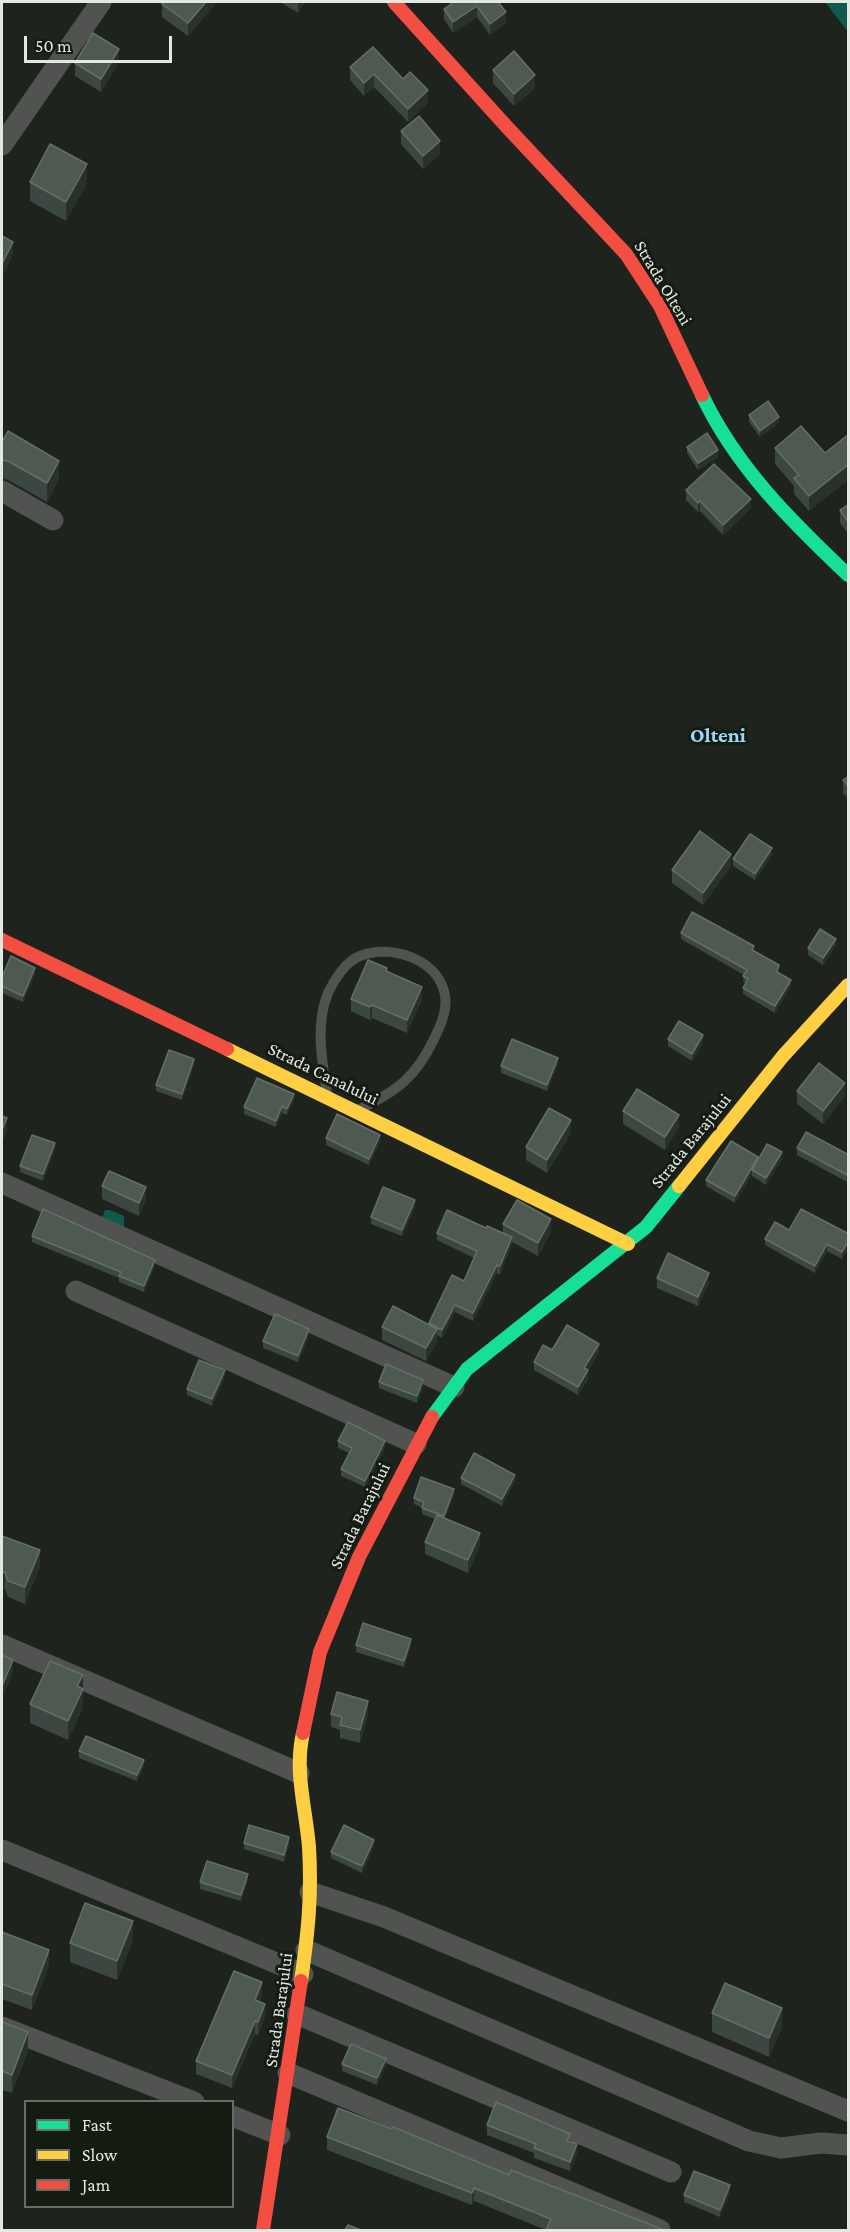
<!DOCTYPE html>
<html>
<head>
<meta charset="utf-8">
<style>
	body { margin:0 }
	#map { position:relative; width:850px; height:2232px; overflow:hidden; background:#1e231e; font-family:"Crimson Pro",serif }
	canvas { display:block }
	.frame { position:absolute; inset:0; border:3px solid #e3e9e2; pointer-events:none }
	.legend { position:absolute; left:24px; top:2100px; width:210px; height:108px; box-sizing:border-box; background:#141c12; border:2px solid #676e65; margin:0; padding:8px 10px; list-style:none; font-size:18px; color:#e3e9e2 }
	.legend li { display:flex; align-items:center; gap:12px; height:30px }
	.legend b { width:30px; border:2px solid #676e65 }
	.scale { position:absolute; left:24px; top:36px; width:148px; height:27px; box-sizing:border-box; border:3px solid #e3e9e2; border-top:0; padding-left:8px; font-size:18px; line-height:21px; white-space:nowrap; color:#e3e9e2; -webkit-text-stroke:4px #141c12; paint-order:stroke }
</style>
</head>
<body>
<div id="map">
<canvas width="850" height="2232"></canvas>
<div class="frame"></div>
<ul class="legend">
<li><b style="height:8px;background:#16e098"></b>Fast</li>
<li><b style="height:8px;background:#ffcf43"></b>Slow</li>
<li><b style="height:8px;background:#f24e42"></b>Jam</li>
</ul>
<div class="scale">50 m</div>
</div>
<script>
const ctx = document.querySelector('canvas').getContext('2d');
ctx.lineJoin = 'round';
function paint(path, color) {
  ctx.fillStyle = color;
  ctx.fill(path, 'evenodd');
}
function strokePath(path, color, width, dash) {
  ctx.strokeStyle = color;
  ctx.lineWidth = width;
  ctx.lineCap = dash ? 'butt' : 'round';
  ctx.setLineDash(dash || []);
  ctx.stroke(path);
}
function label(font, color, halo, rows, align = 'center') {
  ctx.font = font + ' "Crimson Pro",serif';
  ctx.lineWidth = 6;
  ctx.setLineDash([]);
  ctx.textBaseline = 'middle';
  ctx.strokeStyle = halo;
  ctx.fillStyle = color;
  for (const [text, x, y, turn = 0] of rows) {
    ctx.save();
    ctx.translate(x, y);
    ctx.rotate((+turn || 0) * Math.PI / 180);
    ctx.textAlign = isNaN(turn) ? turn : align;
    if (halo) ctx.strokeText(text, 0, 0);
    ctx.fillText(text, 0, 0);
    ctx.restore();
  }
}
paint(new Path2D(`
	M825,2H848V32Z
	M105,1210H110L124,1216V1227L102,1219Z`), '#11584d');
strokePath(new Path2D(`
	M327,1093C322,1061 315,1024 328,993C334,980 346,961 360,956C390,944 435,958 444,991C449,1007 441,1025 434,1039C416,1077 397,1091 360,1109`), '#515350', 10);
strokePath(new Path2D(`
	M2,145L101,2
	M2,491L53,520
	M2,1183L454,1387
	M76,1291L416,1444
	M2,1645L299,1773
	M2,1850L303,1974
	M310,1892L384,1917L848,2111
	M306,1950L749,2141L781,2148L821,2143L848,2145
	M297,2014L671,2172
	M2,2027L194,2102
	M288,2073L660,2230
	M232,2116L280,2135`), '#515350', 21);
strokePath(new Path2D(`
	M702,395C736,467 791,521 848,575
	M432,1417L467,1369L646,1227L679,1186`), '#16e098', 14);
strokePath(new Path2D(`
	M227,1049L628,1244
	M679,1186L783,1056L848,985
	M301,1981C308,1933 312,1896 309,1847C306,1809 294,1772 303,1733`), '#ffcf43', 14);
strokePath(new Path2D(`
	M394,2L506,126L626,254L660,306L702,395
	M2,940L227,1049
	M303,1733L320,1652L359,1557L432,1417
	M263,2230L301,1981`), '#f24e42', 14);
paint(new Path2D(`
	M164,2H217L188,36L162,17V4Z
	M280,2H305L298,13Z
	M498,2L506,23L490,35L477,17L453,33L444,19V9Z
	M119,62L101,92L75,76V63Z
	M350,67L403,79L428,103L408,122L374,87L364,96L350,80Z
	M493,70L535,88L514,106L493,83Z
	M401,131L440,154L423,169L401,144Z
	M30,182L87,183L66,221L30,201Z
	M749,415L779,423L760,437L749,422Z
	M849,434V479L809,511L794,494V486L775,464V448L825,453Z
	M2,442L59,479L47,502L8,480L2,478Z
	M687,447L718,457L698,470L687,453Z
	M686,490L751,508L723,535L700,511L698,512L686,500Z
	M849,504V535L840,523V510Z
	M849,776V800L843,793V780Z
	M772,855L755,880L733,866V859Z
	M731,866L703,905L672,883V870Z
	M681,933L754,951L791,986L775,1013L743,994V988L746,983L743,982L744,975L681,939Z
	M836,945L823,965L808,955V948Z
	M387,972L422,1000L407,1033L372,1018L370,1020L351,1011V999Z
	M35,974L23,1002L2,993V977Z
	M668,1039L703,1042L692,1061L668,1046Z
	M558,1064L547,1091L501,1073V1066Z
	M194,1065L182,1100L156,1091V1085Z
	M797,1091L845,1096L823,1124L797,1104Z
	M294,1100L287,1115L282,1113L276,1127L244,1114V1107Z
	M623,1111L679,1127L665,1150L623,1124Z
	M571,1133L547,1173L526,1160V1147Z
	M326,1138L380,1142L369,1165L326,1145Z
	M797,1148L849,1155V1179L847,1182L797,1155Z
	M55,1150L43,1181L20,1172V1166Z
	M758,1159H782L766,1185L752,1176V1174L735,1203L706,1186V1180Z
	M102,1186L146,1200L139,1216L102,1199Z
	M415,1206L402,1236L371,1224V1217Z
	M503,1224L551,1232L538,1256L512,1242V1244L500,1274L497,1273L473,1321L455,1312L442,1338L437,1335V1342L426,1361L382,1340V1327L429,1325V1323L464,1281L474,1258L437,1240V1233L486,1228L503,1233Z
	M849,1234V1247L842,1259L827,1251L815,1273L765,1245V1239Z
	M32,1236L155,1266L144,1292L119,1282V1278L32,1242Z
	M657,1278L709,1282L698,1306L657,1288Z
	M309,1335L298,1362L263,1348V1341Z
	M599,1352L588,1371V1379L578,1395L534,1370V1362Z
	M225,1376L212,1406L187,1395V1389Z
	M379,1382L423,1387L417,1403L379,1388Z
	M338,1441L385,1448L365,1487L341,1476V1469L349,1453L338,1448Z
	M461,1478L515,1481L502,1506L461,1484Z
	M454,1495L445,1518L480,1545L468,1573L425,1554V1542L435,1519L422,1514V1508L414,1504V1498Z
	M2,1536L40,1567L25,1604L8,1597L5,1589Z
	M356,1645H411L404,1667L356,1652Z
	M83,1675V1708L68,1740L30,1723V1704Z
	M331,1714H368L360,1743L340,1738V1730L331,1727Z
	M79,1751L144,1766L137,1781L79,1758Z
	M244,1843L289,1844L284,1862L244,1849Z
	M374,1846L362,1873L331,1858V1852Z
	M248,1880L241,1901L200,1889V1882Z
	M2,1932L49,1965L32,2010L2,1999Z
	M133,1940L117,1980L70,1962V1943Z
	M262,1995L260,2002L265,2017L258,2035L255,2034L232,2088L196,2074V2061Z
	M712,2013L782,2027L769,2057L712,2032Z
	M2,2022L28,2051L12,2093L2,2090Z
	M342,2064L386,2065L377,2085L342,2071Z
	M487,2125L570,2142L577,2154L570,2171L534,2158V2153L487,2135Z
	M327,2137L509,2175L664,2230H546L474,2201L472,2205L327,2150Z
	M730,2192L720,2217L684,2202V2195Z`), '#3c4741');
paint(new Path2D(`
	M206,2H217L188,36V23Z
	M298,2H305L298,13Z
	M477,6V17L453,33V22Z
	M506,12V23L490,35V24Z
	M119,49V62L101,92V79Z
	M374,74V87L364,96V83Z
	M535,75V88L514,106V94Z
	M428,90V103L408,122V109Z
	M440,141V154L423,169V156Z
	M87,164V183L66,221V202Z
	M13,242V255L2,277V264Z
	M779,417V423L760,437V431Z
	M718,450V457L698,470V463Z
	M59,461V479L47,502V483Z
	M849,464V479L809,511V496Z
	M751,499V508L723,535V525Z
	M700,501V511L698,512V503Z
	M772,848V855L755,880V874Z
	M731,854V866L703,905V893Z
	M836,939V945L823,965V958Z
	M35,968V974L23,1002V996Z
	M791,980V986L775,1013V1006Z
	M422,987V1000L407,1033V1020Z
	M372,1005V1018L370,1020V1007Z
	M703,1035V1042L692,1061V1054Z
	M558,1058V1064L547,1091V1085Z
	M194,1059V1065L182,1100V1094Z
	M845,1083V1096L823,1124V1111Z
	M294,1094V1100L287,1115V1109Z
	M282,1106V1113L276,1127V1121Z
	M679,1115V1127L665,1150V1137Z
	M7,1118V1131L2,1143V1130Z
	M571,1120V1133L547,1173V1160Z
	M380,1135V1142L369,1165V1159Z
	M55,1143V1150L43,1181V1174Z
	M782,1152V1159L766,1185V1178Z
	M758,1157V1164L752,1170V1174L735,1203V1196Z
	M146,1187V1200L139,1216V1203Z
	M415,1200V1206L402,1236V1230Z
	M551,1219V1232L538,1256V1243Z
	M512,1237V1244L500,1274V1266Z
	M849,1240V1247L842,1259V1252Z
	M827,1244V1251L815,1273V1266Z
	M155,1260V1266L144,1292V1286Z
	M497,1265V1273L473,1321V1313Z
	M709,1273V1282L698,1306V1297Z
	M455,1305V1312L442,1338V1330Z
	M309,1329V1335L298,1362V1356Z
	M437,1329V1342L426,1361V1348Z
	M599,1344V1352L588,1371V1379L578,1395V1387L584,1368Z
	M225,1370V1376L212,1406V1399Z
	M423,1380V1387L417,1403V1396Z
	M385,1441V1448L365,1487V1481Z
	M515,1475V1481L502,1506V1499Z
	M454,1489V1495L444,1522V1516Z
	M480,1533V1545L468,1573V1560Z
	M40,1550V1567L25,1604V1587Z
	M5,1572V1589L2,1590V1573Z
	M411,1639V1645L404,1667V1661Z
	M13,1660V1673L2,1699V1686Z
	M83,1675V1708L68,1740V1721L77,1686Z
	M368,1701V1714L360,1743V1730Z
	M144,1760V1766L137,1781V1775Z
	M289,1837V1844L284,1862V1855Z
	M374,1840V1846L362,1873V1866Z
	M248,1874V1880L241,1901V1895Z
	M133,1921V1940L117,1980V1961Z
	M49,1950V1965L32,2010V1995Z
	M262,1982V1995L255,2013V2000Z
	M265,2004V2017L258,2035V2022Z
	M782,2008V2027L769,2057V2038Z
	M255,2021V2034L232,2088V2075Z
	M28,2032V2051L12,2093V2075Z
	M386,2059V2065L377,2085V2078Z
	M577,2144V2154L570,2171V2162Z
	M730,2185V2192L720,2217V2210Z
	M474,2188V2201L472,2205V2193Z`), '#28312c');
const building = new Path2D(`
	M164,2H206L188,23L162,4Z
	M454,2H498L506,12L490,24L477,6L453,22L444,9Z
	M93,33L119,49L101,79L75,63Z
	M373,47L403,79L410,72L428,90L408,109L374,74L364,83L350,67Z
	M514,51L535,75L514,94L493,70Z
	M419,116L440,141L423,156L401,131Z
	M50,144L87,164L66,202L30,182Z
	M2,236L13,242L2,264Z
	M768,401L779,417L760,431L749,415Z
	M801,426L825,453L849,434V464L809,496L794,478L799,475L775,448Z
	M8,431L59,461L47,483L8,461L2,460V442Z
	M707,433L718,450L698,463L687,447Z
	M714,464L751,499L723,525L700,501L698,503L686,490Z
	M849,504V523L840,510Z
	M849,776V787L843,780Z
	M700,831L731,854L703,893L672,870Z
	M750,834L772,848L755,874L733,859Z
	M692,912L754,946L752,950L779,965L777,972L791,980L775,1006L743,988L748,979L743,976L747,970L681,933Z
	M820,929L836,939L823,958L808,948Z
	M11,956L35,968L23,996L2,986V977Z
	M368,960L387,968L386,971L422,987L407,1020L372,1005L370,1007L351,999Z
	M679,1021L703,1035L692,1054L668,1039Z
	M512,1039L558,1058L547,1085L501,1066Z
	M169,1050L194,1059L182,1094L156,1085Z
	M819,1063L845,1083L823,1111L797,1091Z
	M257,1078L294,1094L287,1109L282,1106L276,1121L244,1107Z
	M637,1089L679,1115L665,1137L623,1111Z
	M549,1108L571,1120L547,1160L526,1147Z
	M337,1114L380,1135L369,1159L326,1138Z
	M2,1116L7,1118L2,1130Z
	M806,1132L849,1155V1172L847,1175L797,1148Z
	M32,1135L55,1143L43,1174L20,1166Z
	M731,1141L758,1157L735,1196L706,1180Z
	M767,1144L782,1152L766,1178L752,1170Z
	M109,1171L146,1187L139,1203L102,1186Z
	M383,1187L415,1200L402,1230L371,1217Z
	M517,1200L551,1219L538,1243L503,1224Z
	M43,1209L155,1260L144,1286L119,1276L121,1272L32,1236Z
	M801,1209L849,1234V1240L842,1252L827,1244L815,1266L765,1239L775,1222L789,1230Z
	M447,1210L486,1228L487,1226L512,1237L500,1266L497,1265L473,1313L455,1305L442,1330L429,1323L452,1275L464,1281L477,1251L437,1233Z
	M668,1253L709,1273L698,1297L657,1278Z
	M393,1306L437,1329L426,1348L382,1327Z
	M275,1314L309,1329L298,1356L263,1341Z
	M567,1325L599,1344L584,1368L588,1370L578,1387L534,1362L543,1345L552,1350Z
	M199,1360L225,1370L212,1399L187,1389Z
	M386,1364L423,1380L417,1396L379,1382Z
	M348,1422L385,1441L365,1481L341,1469L352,1448L338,1441Z
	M474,1453L515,1475L502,1499L461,1478Z
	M421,1477L454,1489L444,1516L422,1508L424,1502L414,1498Z
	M437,1515L480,1533L468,1560L425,1542Z
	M2,1536L40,1550L25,1587L8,1581L5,1572L2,1573Z
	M363,1623L411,1639L404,1661L356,1645Z
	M2,1655L13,1660L2,1686Z
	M50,1661L83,1675L77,1686L83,1689L68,1721L30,1704Z
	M337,1692L368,1701L360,1730L340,1725L342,1717L331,1714Z
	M86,1736L144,1760L137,1775L79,1751Z
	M249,1825L289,1837L284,1855L244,1843Z
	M344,1825L374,1840L362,1866L331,1852Z
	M207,1861L248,1874L241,1895L200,1882Z
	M85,1903L133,1921L117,1961L70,1943Z
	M2,1932L49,1950L32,1995L2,1984Z
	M234,1971L262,1982L255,2000L265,2004L258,2022L255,2021L232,2075L196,2061Z
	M725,1983L782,2008L769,2038L712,2013Z
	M2,2022L28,2032L12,2075L2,2071Z
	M351,2044L386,2059L377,2078L342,2064Z
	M496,2102L570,2134L567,2141L577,2144L570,2162L534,2148L536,2144L487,2125Z
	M338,2108L392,2129L393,2127L509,2175L511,2170L664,2230H546L551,2219L474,2188L472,2193L327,2137Z
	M694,2171L730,2185L720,2210L684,2195Z
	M348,2225L361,2230H345Z`);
paint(building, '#4e5952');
strokePath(building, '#656f69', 1.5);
label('18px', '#e3e9e2', '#141c12', [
	["Strada Olteni",663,283,59],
	["Strada Canalului",323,1074,26],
	["Strada Barajului",691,1141,-51],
	["Strada Barajului",360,1516,-64],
	["Strada Barajului",279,2010,-82]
]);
label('bold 21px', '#9ed7fe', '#141c12', [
	["Olteni",718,736]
]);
</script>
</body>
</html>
